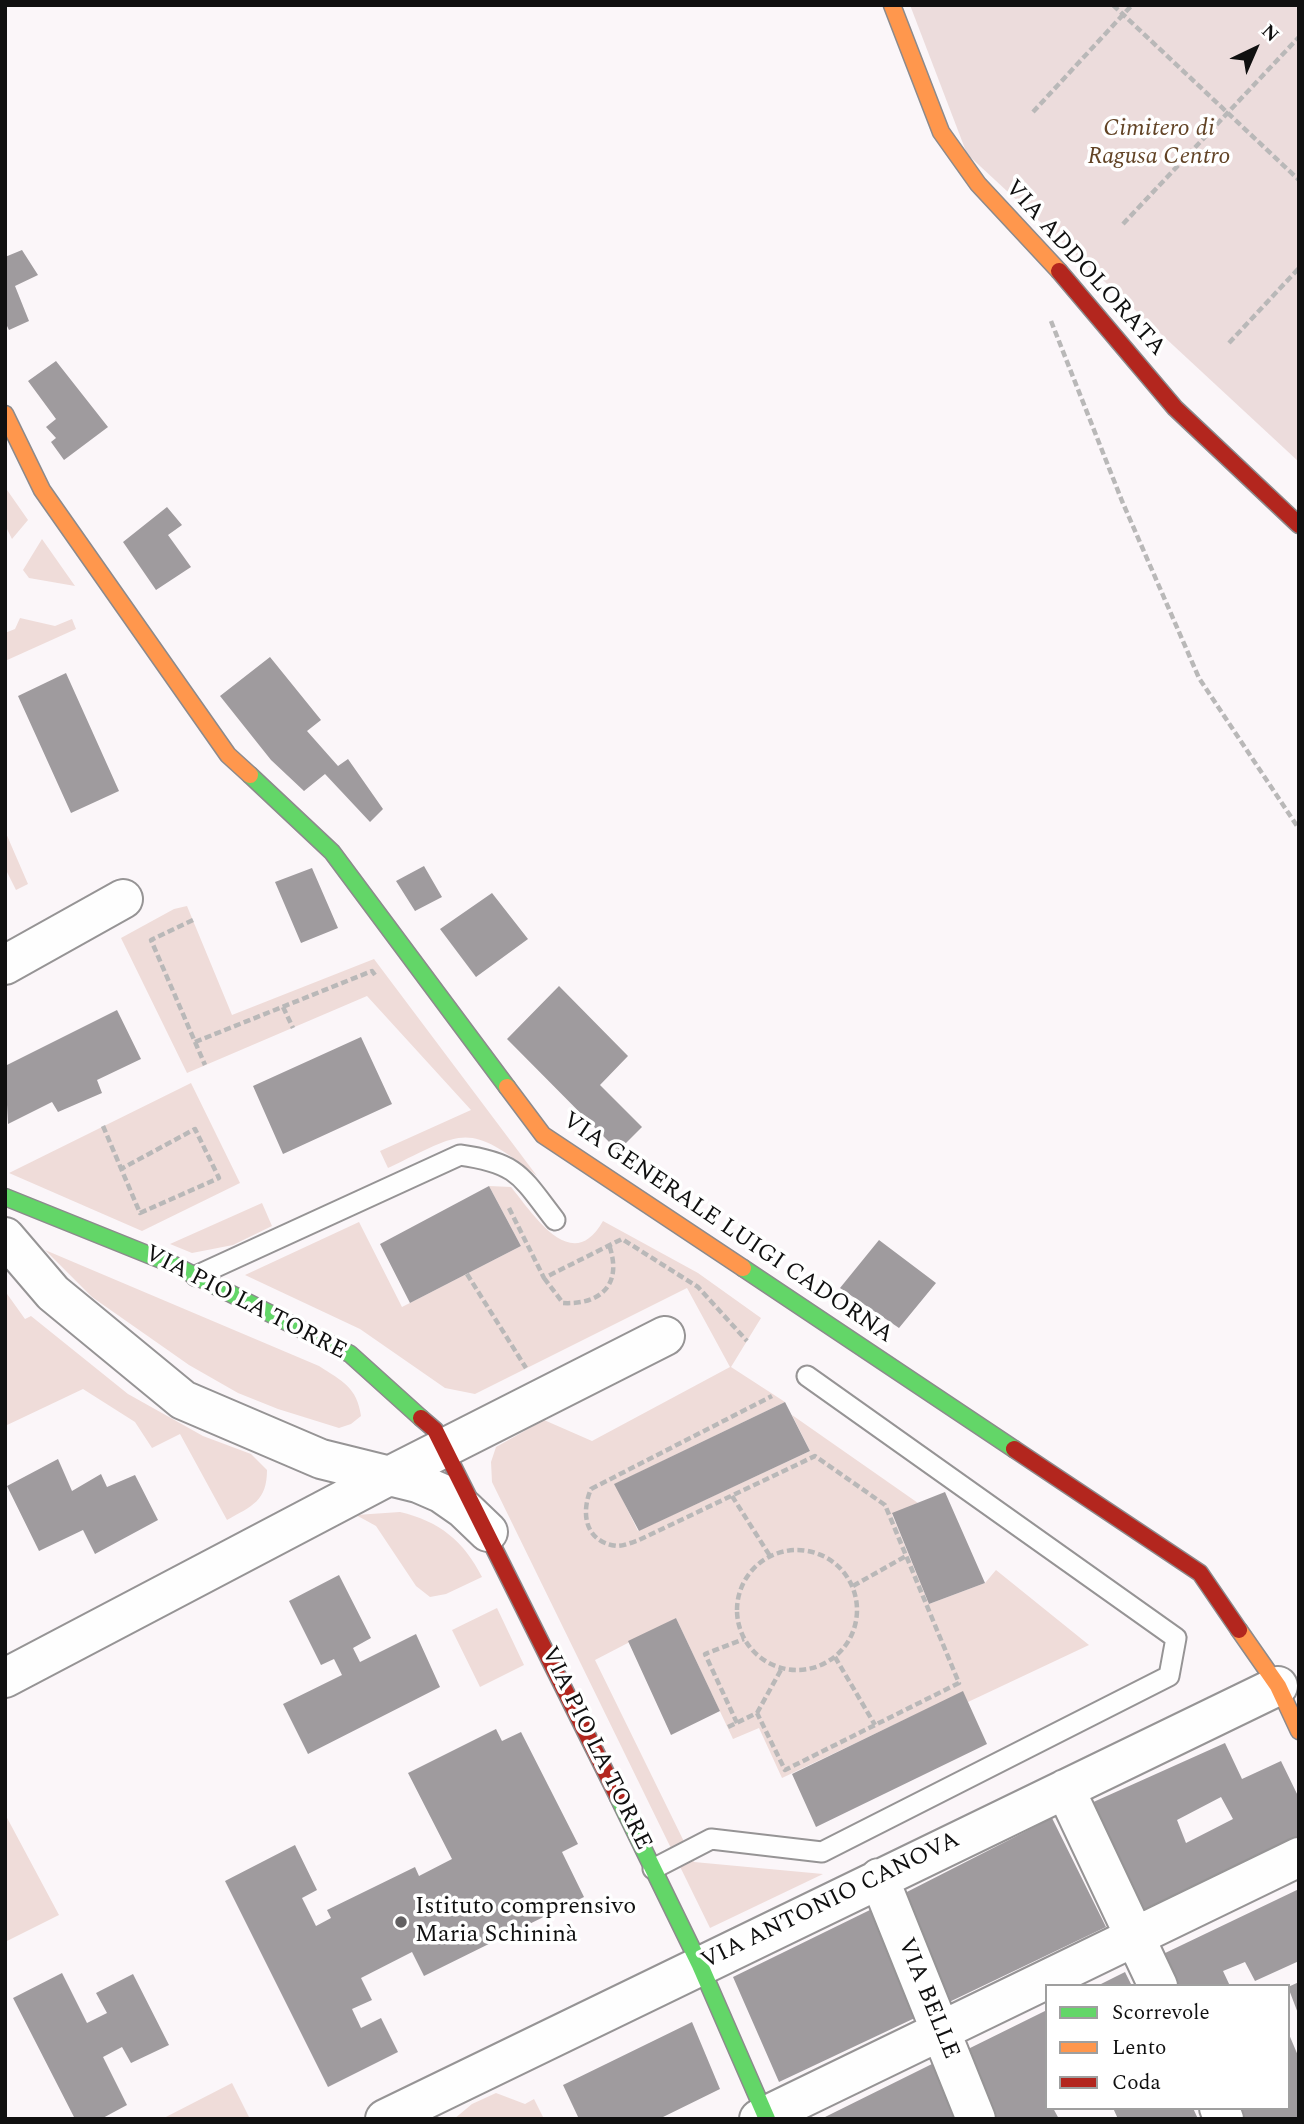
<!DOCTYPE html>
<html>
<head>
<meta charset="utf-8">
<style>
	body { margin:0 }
	#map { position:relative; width:1304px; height:2124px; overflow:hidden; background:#fbf6f9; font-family:Spectral,serif }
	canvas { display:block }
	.frame { position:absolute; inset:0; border:7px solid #101010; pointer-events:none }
	.legend { position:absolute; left:1045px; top:1984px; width:245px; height:126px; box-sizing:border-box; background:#fff; border:2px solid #9f9f9f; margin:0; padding:9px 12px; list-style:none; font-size:21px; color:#101010 }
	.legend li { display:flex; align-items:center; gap:14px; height:35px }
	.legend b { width:35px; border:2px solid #9f9f9f }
	.north { position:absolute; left:1220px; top:14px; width:70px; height:70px; -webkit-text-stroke:5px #fff; paint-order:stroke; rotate:44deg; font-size:19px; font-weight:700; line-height:28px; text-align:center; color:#101010 }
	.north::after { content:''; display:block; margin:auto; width:24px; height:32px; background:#101010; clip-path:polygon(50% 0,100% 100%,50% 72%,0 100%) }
</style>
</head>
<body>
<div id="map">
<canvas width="1304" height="2124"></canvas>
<div class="frame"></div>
<ul class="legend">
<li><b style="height:9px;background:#63d668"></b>Scorrevole</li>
<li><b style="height:9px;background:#ff974d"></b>Lento</li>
<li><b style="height:9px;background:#b3261e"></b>Coda</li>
</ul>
<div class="north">N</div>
</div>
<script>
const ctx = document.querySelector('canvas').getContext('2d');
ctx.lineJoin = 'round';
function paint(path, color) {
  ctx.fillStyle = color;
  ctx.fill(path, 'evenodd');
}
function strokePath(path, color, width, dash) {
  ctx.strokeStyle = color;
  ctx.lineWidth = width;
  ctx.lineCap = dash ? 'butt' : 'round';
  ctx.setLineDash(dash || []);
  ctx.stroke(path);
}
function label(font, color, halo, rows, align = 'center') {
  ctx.font = font + ' Spectral,serif';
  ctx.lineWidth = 7;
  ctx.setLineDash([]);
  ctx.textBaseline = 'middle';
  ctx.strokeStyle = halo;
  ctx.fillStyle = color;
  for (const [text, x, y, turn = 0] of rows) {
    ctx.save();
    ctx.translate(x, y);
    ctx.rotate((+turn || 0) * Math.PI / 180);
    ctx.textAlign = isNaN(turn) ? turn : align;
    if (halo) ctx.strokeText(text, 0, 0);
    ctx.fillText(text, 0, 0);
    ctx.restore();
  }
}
paint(new Path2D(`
	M5,487L28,520L12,539L5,525Z
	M42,539L75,586L29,578L23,570Z
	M20,618L55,626L72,619L76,629L5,661V633L15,629Z
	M5,831L28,884L16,890L5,868Z
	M187,906L232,1015L374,959L537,1176C466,1120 464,1132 388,1168L380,1151L471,1110L367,996L187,1073L121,938L174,909Z
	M191,1083L240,1183L142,1231L9,1173Z
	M489,1186L511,1187C534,1215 572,1276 603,1221L698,1273L761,1318L731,1367L785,1402L615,1484L638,1531L810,1451L792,1415L918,1503L892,1514L929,1604L985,1583L996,1570L1089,1645L968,1702L963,1692L782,1778L759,1728L733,1739L676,1618L595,1660L694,1862L823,1874L710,1928L492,1482L491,1462L496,1447L544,1420L592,1441L730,1367L687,1288L475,1394L445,1388L360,1329L245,1275L359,1222L402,1307L521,1246Z
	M262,1203L272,1226L233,1245L192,1253L170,1244Z
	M45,1250L319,1366C342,1381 357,1387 361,1416L351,1424L339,1428L278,1409L238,1393L189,1365L92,1297Z
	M5,1291L25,1319L31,1316L128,1394L203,1436L251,1454L267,1470C267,1501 252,1506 227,1520L180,1434L152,1448L135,1422L83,1389L5,1426Z
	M400,1512C439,1521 464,1541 482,1577L446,1594L430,1597L416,1586L376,1526L356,1515Z
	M497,1608L524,1665L480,1687L452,1630Z
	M5,1814L59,1915L5,1942Z
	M232,2083L250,2119H162Z
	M496,2093L525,2104L534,2099L544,2119H454L472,2104Z`), '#efdcd9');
paint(new Path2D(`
	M910,5H1299V462L967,154Z`), '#ecdcdc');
paint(new Path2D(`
	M22,250L38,275L15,286L29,321L9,330L5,322V257Z
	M56,361L108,427L64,460L51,442L56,438L46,427L56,419L28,381Z
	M167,507L182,525L168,535L191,567L156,590L123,542Z
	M270,657L321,720L307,731L338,766L348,759L383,809L370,822L325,774L304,791L271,760L220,696Z
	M66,673L119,791L71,813L18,696Z
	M424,866L442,897L415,911L396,881Z
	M312,868L338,928L301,943L275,882Z
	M492,893L528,939L476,977L440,929Z
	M559,986L628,1056L600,1085L642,1127L618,1151L507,1039Z
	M117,1010L141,1059L97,1080L102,1093L58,1112L52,1102L8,1124L5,1066Z
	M361,1037L392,1104L283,1154L253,1086Z
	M489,1186L521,1246L410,1303L380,1244Z
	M879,1240L936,1283L899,1328L840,1288Z
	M785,1402L810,1451L639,1531L614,1484Z
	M58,1459L72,1491L101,1474L107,1487L135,1475L158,1520L95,1554L83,1530L39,1551L7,1486Z
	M945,1492L985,1583L929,1604L892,1513Z
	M339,1575L371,1638L353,1648L360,1662L416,1634L440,1687L308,1754L283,1704L342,1675L334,1659L321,1665L289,1601Z
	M676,1618L720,1711L671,1735L628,1641Z
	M963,1691L987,1744L816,1827L792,1774Z
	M496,1729L502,1741L521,1732L578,1844L562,1852L584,1897L424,1976L412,1952L361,1978L372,2000L352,2009L361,2028L381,2018L398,2052L328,2087L225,1881L295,1845L317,1890L302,1898L316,1926L331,1918L327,1910L415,1867L419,1876L452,1859L408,1773Z
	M1225,1743L1242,1779L1281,1761L1299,1798V1838L1140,1913L1089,1804ZM1221,1797L1233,1819L1186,1843L1177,1820Z
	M1052,1818L1106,1927L945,2004L899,1896Z
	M1299,1889V1961L1255,1981L1245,1962L1223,1971L1230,1986H1177L1161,1955Z
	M874,1908L917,2017L779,2082L733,1977Z
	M1125,1972L1132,1986H1097Z
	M62,1973L87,2023L107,2013L96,1993L133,1974L169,2045L131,2063L122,2047L103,2057L127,2105L101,2119H75L13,1998Z
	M1299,1982V2016L1288,1987Z
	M1047,2010V2108H1053L1059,2119H991L964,2051Z
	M692,2022L720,2089L659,2119H579L563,2085Z
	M1288,2032L1299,2058V2119H1242L1237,2108H1288Z
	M936,2062L960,2119H821Z
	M1113,2108H1193L1198,2119H1118Z`), '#9f9b9e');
const lane = new Path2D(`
	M196,1276L460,1155C518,1163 521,1176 555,1220
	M653,1869L711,1839L822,1852L1169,1676L1176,1638L807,1376`);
const street = new Path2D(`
	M5,965L123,899
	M5,1237L53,1293L183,1400L321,1459L418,1483L441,1493L464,1509L488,1532
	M5,1678L387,1477L665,1336
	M1065,1789L1158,1986
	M879,1878L976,2119
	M1219,2108L1224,2119
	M385,2119L1278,1686
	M759,2119L1299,1857`);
const fast = new Path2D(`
	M250,775L332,852L507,1087
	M5,1197L174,1265L350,1354L421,1418
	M743,1268L1014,1449
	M618,1797L700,1965L767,2119`);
const slow = new Path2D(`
	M892,5L941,132L978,184L1059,271
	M5,414L42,490L228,755L250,775
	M507,1087L543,1135L743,1268
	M1239,1630L1278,1686L1299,1731`);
const jam = new Path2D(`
	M1059,271L1175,408L1299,525
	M421,1418L435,1430L618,1797
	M1014,1449L1200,1573L1239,1630`);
strokePath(lane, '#969495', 23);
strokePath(street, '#969495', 42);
strokePath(fast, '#8c8a8c', 19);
strokePath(slow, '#8c8a8c', 19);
strokePath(jam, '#8c8a8c', 19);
strokePath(new Path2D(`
	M1113,5L1299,180
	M1033,112L1132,5
	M1123,224L1299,37
	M1051,321L1122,501L1199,678L1299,829
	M1229,343L1299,268
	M193,920L151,940L205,1065
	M283,1007L293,1028
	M195,1042L372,971L375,975
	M103,1126L140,1213L219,1178L195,1129L121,1169
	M509,1208L544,1278L622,1239L698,1287L747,1341
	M467,1274L526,1368
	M544,1278L563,1303C601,1305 623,1284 609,1245
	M732,1496L770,1556
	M737 1610a60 60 0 1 1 120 0a60 60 0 1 1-120 0Z
	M853,1586L906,1556
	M835,1657L875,1725
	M757,1713L782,1668
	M737,1723L705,1654L744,1639
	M728,1727L757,1713L785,1770L959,1683L885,1505L815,1456L639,1540C633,1542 623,1546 617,1546C584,1542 581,1512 591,1489L772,1396`), '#b9b8b8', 4.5, [7, 3.5]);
strokePath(lane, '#fefefe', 19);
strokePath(street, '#fefefe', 38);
strokePath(fast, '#63d668', 16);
strokePath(slow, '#ff974d', 16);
strokePath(jam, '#b3261e', 16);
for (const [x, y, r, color] of [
	[401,1922,7,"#626062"]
]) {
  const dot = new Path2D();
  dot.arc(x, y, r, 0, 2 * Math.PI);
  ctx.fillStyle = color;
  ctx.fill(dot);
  strokePath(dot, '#fff', 2.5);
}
label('italic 24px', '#624325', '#fff', [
	["Cimitero di",1159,130],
	["Ragusa Centro",1159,158]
]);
label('24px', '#101010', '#fff', [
	["VIA ADDOLORATA",1084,269,48],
	["VIA GENERALE LUIGI CADORNA",727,1229,34],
	["VIA PIO LA TORRE",245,1304,27],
	["VIA PIO LA TORRE",595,1749,64],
	["VIA ANTONIO CANOVA",831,1902,-26],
	["VIA BELLE",927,1999,68]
]);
label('24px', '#101010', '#fff', [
	["Istituto comprensivo",415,1908],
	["Maria Schininà",415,1936]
], 'left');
</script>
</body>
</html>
